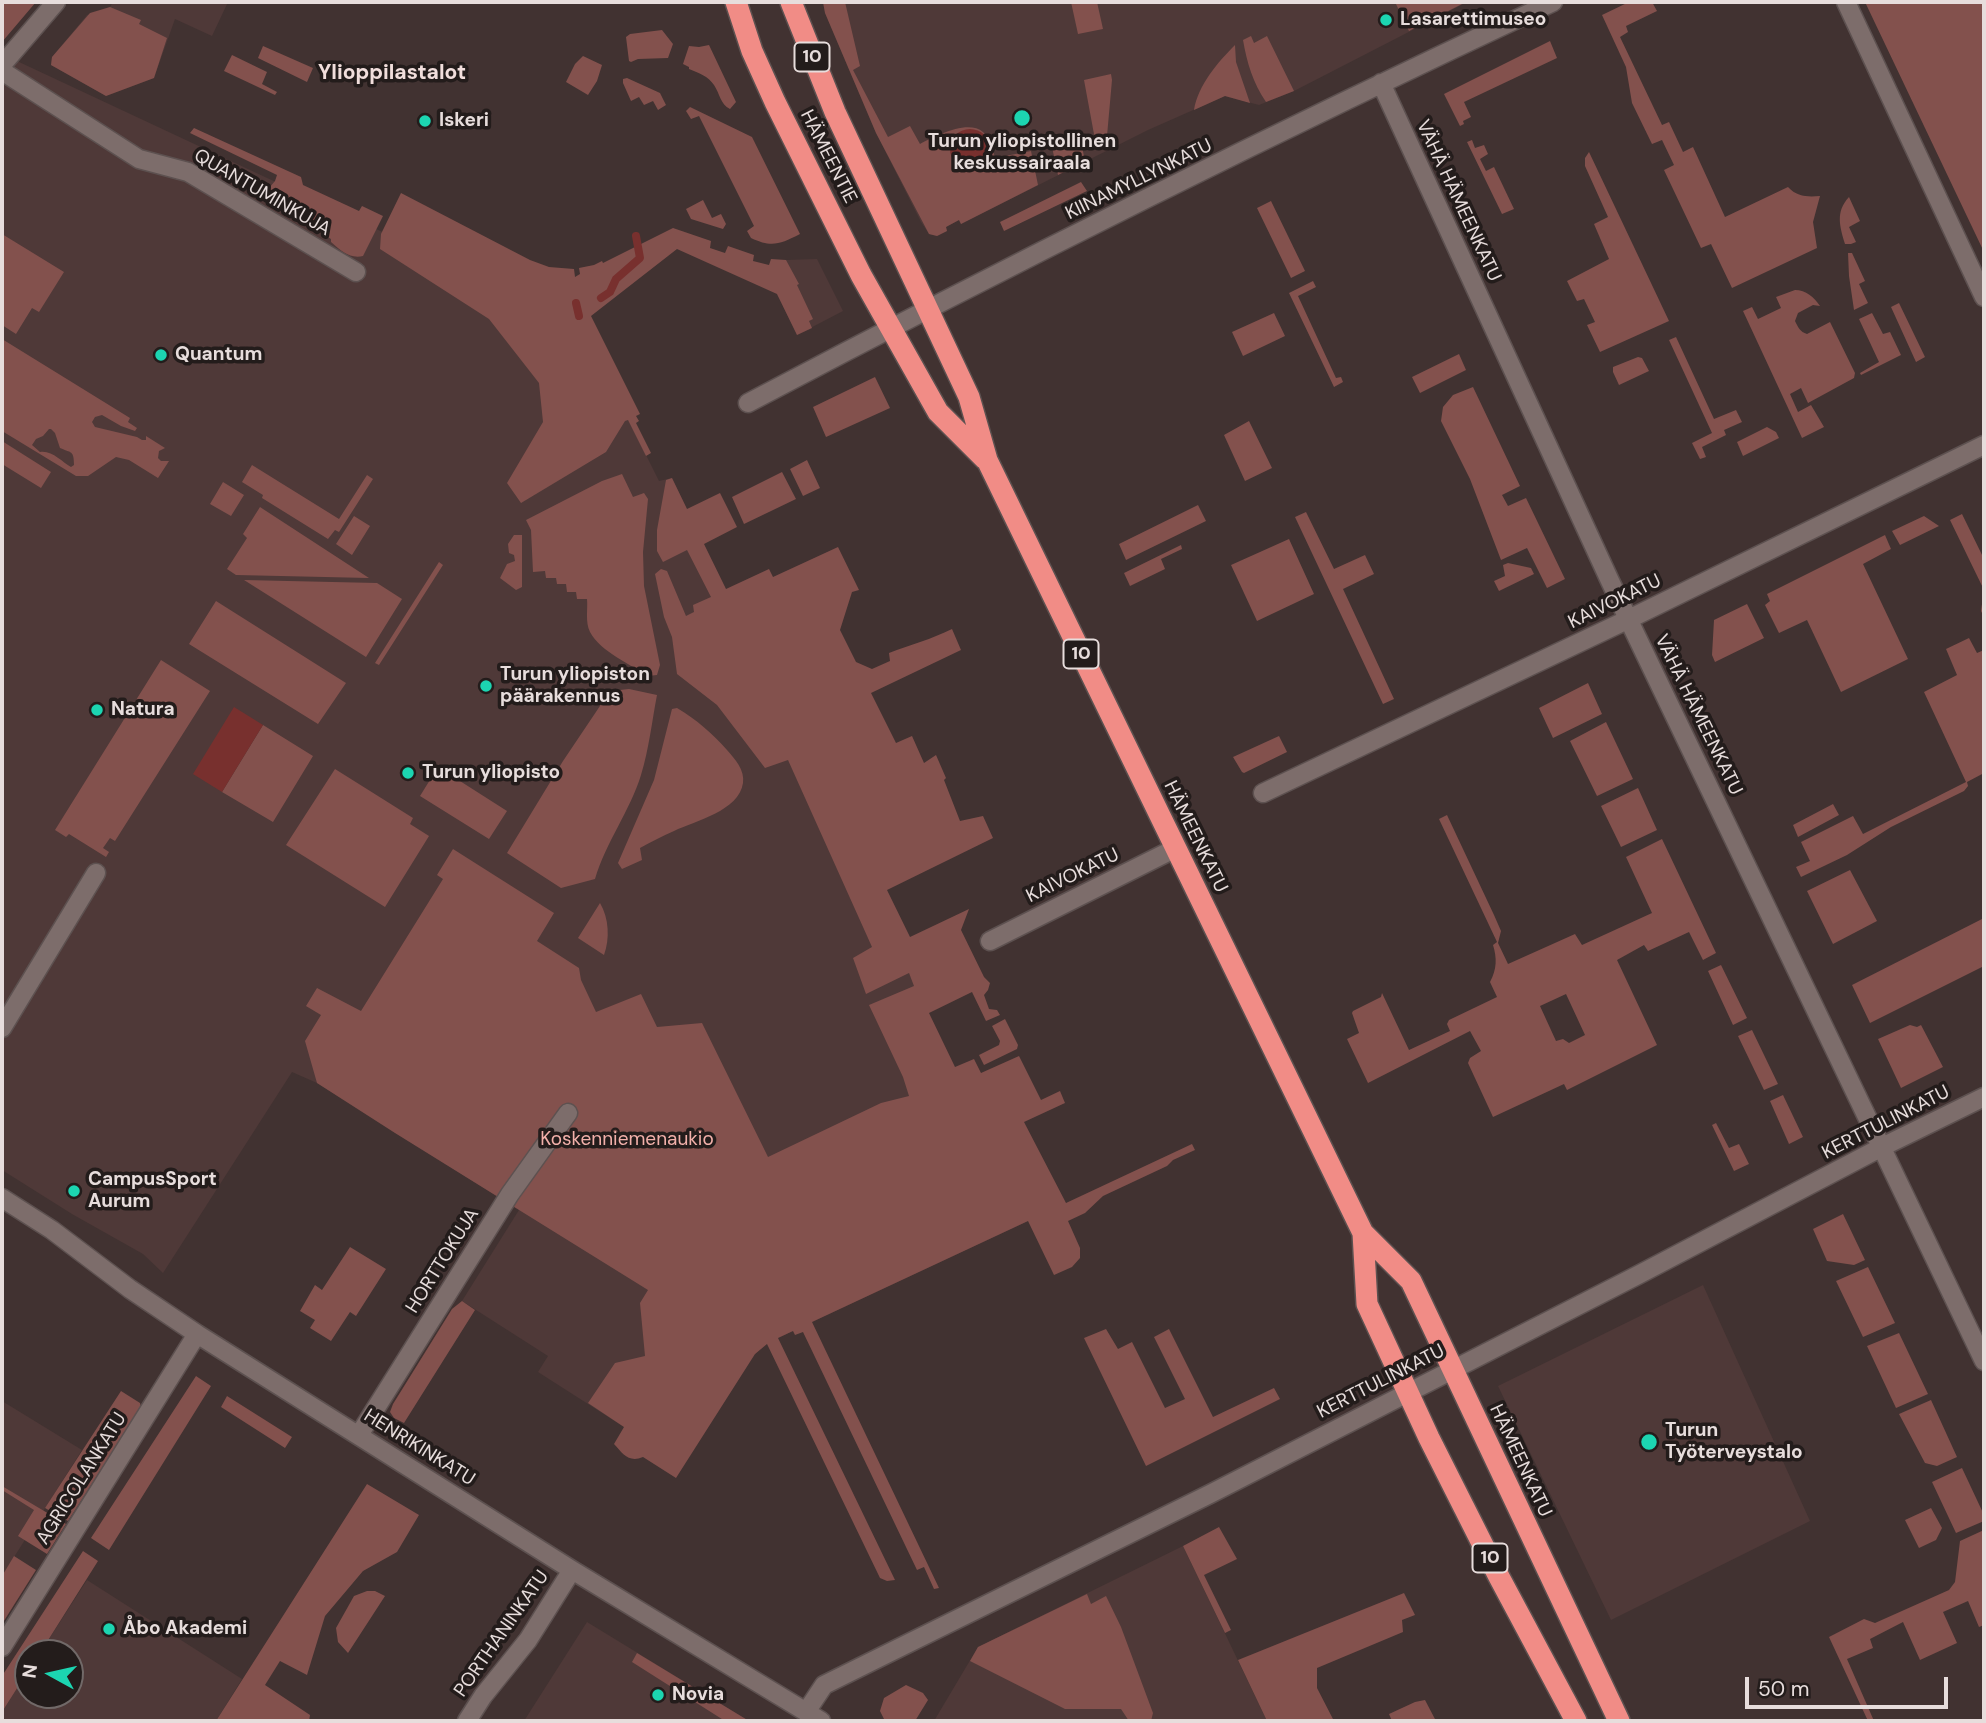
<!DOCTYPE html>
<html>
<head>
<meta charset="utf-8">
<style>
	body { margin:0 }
	#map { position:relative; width:1986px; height:1723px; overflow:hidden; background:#413231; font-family:"DM Sans",sans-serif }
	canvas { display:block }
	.frame { position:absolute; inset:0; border:4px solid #e7dddc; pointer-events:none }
	.north { position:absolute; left:14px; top:1639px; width:70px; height:70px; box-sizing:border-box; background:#231c1b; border:2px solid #716968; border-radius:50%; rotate:278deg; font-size:19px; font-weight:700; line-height:28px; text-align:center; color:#e7dddc }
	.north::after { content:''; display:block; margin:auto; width:24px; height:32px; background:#1cd5b1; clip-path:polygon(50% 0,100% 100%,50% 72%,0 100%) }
	.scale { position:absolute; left:1745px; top:1677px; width:203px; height:32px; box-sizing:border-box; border:4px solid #e7dddc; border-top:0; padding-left:9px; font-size:21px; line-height:24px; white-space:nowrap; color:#e7dddc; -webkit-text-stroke:5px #231c1b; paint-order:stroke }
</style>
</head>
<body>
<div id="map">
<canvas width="1986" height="1723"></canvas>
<div class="frame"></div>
<div class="north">N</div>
<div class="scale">50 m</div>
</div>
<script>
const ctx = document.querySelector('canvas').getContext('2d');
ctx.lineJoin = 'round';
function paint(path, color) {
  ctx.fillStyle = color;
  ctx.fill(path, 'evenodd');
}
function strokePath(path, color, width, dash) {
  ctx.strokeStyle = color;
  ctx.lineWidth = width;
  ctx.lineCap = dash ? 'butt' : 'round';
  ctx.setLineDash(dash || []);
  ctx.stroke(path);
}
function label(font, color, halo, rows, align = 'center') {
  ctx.font = font + ' "DM Sans",sans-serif';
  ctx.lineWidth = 7;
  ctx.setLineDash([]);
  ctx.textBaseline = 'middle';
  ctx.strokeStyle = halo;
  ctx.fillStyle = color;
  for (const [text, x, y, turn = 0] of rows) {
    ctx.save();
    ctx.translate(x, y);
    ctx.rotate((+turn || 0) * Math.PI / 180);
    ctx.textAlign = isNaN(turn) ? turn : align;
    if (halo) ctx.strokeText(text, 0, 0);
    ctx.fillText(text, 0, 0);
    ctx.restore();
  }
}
paint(new Path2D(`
	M113,2H228L212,36L175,19L154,78L106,96L51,65L52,57L87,15L110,7Z
	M823,2H1467L1294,91L1259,105L1225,96L1148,130L961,224L959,220L946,227L947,231L937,236L929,234L921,222L876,133L825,13Z
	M2,54L528,300L628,419L659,481L672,478L1028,1221L767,1343L755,1354L624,1427L538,1372L548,1356L462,1301L519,1210L317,1083L292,1072L163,1273L143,1254L72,1214L2,1170Z
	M817,259L843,311L797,335L777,294L786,260Z
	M1703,1285L1810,1521L1611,1620L1498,1386Z
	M2,1401L82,1450L2,1576Z
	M1183,1546L1267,1721H934L978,1647Z
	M87,1580L242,1679L216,1721H2V1712L28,1671V1695H70V1653H40Z
	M587,1622L749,1721H524Z`), '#4f3938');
paint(new Path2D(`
	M2,2H36L2,42Z
	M823,2H845L860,66L853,70L888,137L910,126L920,144C935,136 968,119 983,132C990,138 993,149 995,158L1031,151L1038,185L961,224L959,220L946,227L947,231L937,236L929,234L876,133L825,13Z
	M1071,2H1097L1103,29L1078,34Z
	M1395,2H1461L1462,4L1409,31Z
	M1629,2H1652L1657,11L1626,26L1628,32L1620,37L1662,125L1669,122L1683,152L1693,147L1725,217L1788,187C1797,197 1808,197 1820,196L1813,222L1817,248L1732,288L1711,244L1701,248L1664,170L1674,165L1662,140L1652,144L1632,103L1626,67L1602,15Z
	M1865,2H1984V252Z
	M110,7L141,20L139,24L167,38L154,78L106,96L51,65L52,57L90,13Z
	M662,30L673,44L668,58L638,59L631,62L629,61L626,37L630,34Z
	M1251,36L1254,43L1267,36L1294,91L1266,102C1253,83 1247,63 1243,40Z
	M1550,41L1557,58L1464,102L1471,117L1463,121L1464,124L1460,126L1444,94Z
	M709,45L736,102L730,109C720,104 720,94 714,85C708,76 699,73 689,69V67L683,64L689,46L699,47Z
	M1235,45L1236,62L1250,103L1225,96L1194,110C1198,85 1218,62 1235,45Z
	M263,46L313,68L307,82L258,58Z
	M232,55L267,72L262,84L277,92L275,95L224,71Z
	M583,56L602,65L597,81L588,95L566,82L575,64Z
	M1111,74L1112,80L1107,136L1104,143L1096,145L1084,80Z
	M627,78L660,93L666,105L658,110L653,101L644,105L639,97L631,101L623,83V79Z
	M690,107L752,137L800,234C780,244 772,248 751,238L747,231L754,226L699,116L691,119L686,111Z
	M194,128L301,177L303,185L359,211L362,206L383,216L363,256C350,259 341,251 331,242V239L270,201L264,194L275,181L277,175L190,133Z
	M1472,140L1475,148L1484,145L1488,154L1480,159L1486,171L1494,167L1514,209L1502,214L1467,142Z
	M1081,142L1085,161L1058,175L1052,147Z
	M1589,152L1669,321L1600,352L1587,325L1595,322L1584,299L1577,301L1567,281L1609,259L1594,224L1608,217L1585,166V158Z
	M1081,182L1087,191L1004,231L1000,222Z
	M401,193L530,260L549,267L574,269L575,277L580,274L579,268L594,265L602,261L603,263L673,228L711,241L710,248L725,253L728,246L754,255L753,261L769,265L771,259L786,260L799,284L797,285L813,319L809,321L812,328L797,335L777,294L677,249L591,316L640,414L636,416L639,421L636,423L651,453L646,456L628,420L625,421L606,452L521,503L507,483L543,422L539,383L489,319L380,249L381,234Z
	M1849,197L1860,221L1849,227L1856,242L1851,244H1845C1840,227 1835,212 1849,197Z
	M703,200L712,218L721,214L726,224L723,229L691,219L686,209Z
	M1271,201L1305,271L1291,278L1257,208Z
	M2,234L64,272L39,312L32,308L16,334L2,325Z
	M1848,253H1852L1865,281L1859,284L1868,303L1854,310L1849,276Z
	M1313,281L1316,287L1298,296L1336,378L1341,377L1343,382L1334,387L1289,293Z
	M1795,290C1806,290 1814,297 1820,306L1813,305L1798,313L1795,321C1798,327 1800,332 1807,334L1830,322L1855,373L1854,378L1808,403L1801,388L1790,394L1798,412L1811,405L1824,427L1802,438L1743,311L1752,307L1758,319L1781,308L1776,297Z
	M1899,303L1925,357L1916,362L1891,307Z
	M1274,313L1285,336L1243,356L1232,332Z
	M1872,313L1883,334L1890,332L1901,355L1861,375L1860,373L1879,362L1859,319Z
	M1676,337L1714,419L1736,410L1742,422L1724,430L1726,435L1702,447L1706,457L1700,459L1692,443L1712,433L1669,340Z
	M2,339L130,418L128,422L137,428L135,431L121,426L102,415L95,417L92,422L95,427L137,437L142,440H146V436L165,448L159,451L158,458L161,461H169L158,478L129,460L116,457L88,476H76L2,431ZM49,429H51L55,433L60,448C71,453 74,450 74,465L71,467C62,462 52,450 40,452L32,445L36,439L43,436Z
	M1459,354L1466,370L1420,393L1412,377Z
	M1638,357L1642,358L1649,371L1619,385L1613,372V367Z
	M875,377L890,408L826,437L813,407Z
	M1473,387L1520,486L1502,495L1508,506L1526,498L1565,579L1547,588L1527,548L1501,560L1470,479L1441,421L1443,407L1453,395Z
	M1249,421L1272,468L1245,481L1224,435Z
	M1767,427L1776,432L1779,438L1743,456L1737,442Z
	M2,441L51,472L41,488L2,464Z
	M807,460L820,488L803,496L790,469Z
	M252,465L339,519L367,475L373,479L339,532L335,530L328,539L262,498L263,495L242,482Z
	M782,472L796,499L744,524L732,497Z
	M622,474L633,497L644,493L648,499L643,552L644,586L660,665L657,675L648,676C630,664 601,652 590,632C585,622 588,609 587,599H577L576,592H567L566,584H557L556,578H546L545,571L533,572L531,530L526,520L602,481Z
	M672,478L687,509L720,493L737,527L704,544L726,589L769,569L773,577L838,547L859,590L852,592L840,630L856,662L872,669L890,661L889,653C910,645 932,639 952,629L961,650L871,693L896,743L912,736L924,763L936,755L946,778L944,780L960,821L983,816L993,838L887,890L910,937L969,909L961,930L984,977L990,983L988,990L984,995L989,1009L997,1010L1000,1015L986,1021L972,992L929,1013L955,1067L974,1059L981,1073L1019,1056L1041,1100L1060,1091L1065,1103L1024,1122L1066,1203L1192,1144L1195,1150L1173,1160L1167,1166L1103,1196L1085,1213L1068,1221L1080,1248V1258L1072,1267L1054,1275L1028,1221L812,1322L939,1588L934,1589L924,1567L917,1570L803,1332L795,1335L793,1331L778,1338L895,1580L887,1581L880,1578L767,1344L755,1354L676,1478L643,1457C629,1463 623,1454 614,1444L624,1427L588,1403L615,1363L645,1356L640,1303L648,1290L395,1133L317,1083L305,1041L321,1015L306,1006L317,988L361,1011L443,879L437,875L453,849L554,913L537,941L579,968L581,980L596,1012L641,994L657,1027L702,1023L768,1157L881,1103L909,1096L903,1077L869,1005L914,986L909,973L866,994L853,958L872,947L788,760L765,768L717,705L677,674L672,637L664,617L655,574L661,569L667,571L686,616L694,612L693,605L711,597L687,550L663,562L657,551V530L666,480Z
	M223,482L244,495L231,516L210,504Z
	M1198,505L1206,521L1126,560L1119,544Z
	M260,507L263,509L369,578L236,575L227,569L247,538L243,534Z
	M1306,512L1334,569L1365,555L1374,574L1343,589L1394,699L1383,704L1295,517Z
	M1962,514L1984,559V617L1981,611L1984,590L1950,520Z
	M354,516L370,526L352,555L336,544Z
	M1924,516L1939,526L1900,545L1892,531Z
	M514,535H522V587L516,590L500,578L507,564L515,561L514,555L509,553L508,544Z
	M1885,535L1891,549L1863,564L1908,659L1841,692L1807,620L1779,633L1765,605L1770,601L1767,594Z
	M1289,539L1314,594L1257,621L1231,565Z
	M1181,545L1182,549L1161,559L1165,569L1130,586L1124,573Z
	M439,562L443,565L379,665L375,663Z
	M1508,563L1531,568L1534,574L1499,591L1494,581L1505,576L1503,565Z
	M244,580L377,583L402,599L366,657Z
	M216,601L346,683L318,724L189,644Z
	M1747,604L1764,638L1715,662L1712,655L1714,620Z
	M1969,638L1977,653L1984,650V773L1967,782L1968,786L1964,791L1891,827L1847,855L1801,877L1796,867L1810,861L1801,842L1853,816L1863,834L1966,782L1924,692L1957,675L1946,649Z
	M161,660L210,691L115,841L110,838L103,848L109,852L106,857L69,834L66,837L55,830Z
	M1588,683L1602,714L1553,738L1539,708Z
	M629,689L657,695C652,721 649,749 641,775C630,811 606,842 595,879L561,888L507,853L563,761L604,700L620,690Z
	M677,708C697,720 712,733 727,750C735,759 745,770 743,783C739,811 695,821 674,831C662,836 651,842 640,848L642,860L622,869L618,863L654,780L672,709Z
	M1606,722L1633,779L1597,796L1570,741Z
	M263,725L313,756L273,822L222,792Z
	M1279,736L1287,752L1244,773L1242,772L1233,757Z
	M438,767L507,811L489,839L420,796Z
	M335,769L413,818L410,824L429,836L385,907L286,845Z
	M1638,788L1657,830L1621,847L1601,806Z
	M1833,804L1839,815L1798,837L1793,825Z
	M1447,815L1494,915L1501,931L1498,943L1508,964L1575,934L1582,945L1652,913L1626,857L1662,839L1716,953L1703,960L1689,932L1648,951L1644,945L1617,960L1657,1045L1567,1090L1564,1084L1493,1117L1468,1063L1470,1058L1481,1051L1470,1031L1368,1083L1347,1039L1359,1033L1352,1013L1353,1011L1381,997L1382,993L1409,1050L1450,1031L1447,1024L1449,1020L1497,997L1490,982C1497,969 1497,958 1493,945L1497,942L1439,819ZM1566,994L1585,1035L1569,1043L1563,1039L1556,1041L1540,1006Z
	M1850,870L1877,921L1833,944L1807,891Z
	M600,903C609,918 610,939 604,955L578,938Z
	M1984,918V966L1870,1023L1852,985Z
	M1721,965L1747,1018L1733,1025L1708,971Z
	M1005,1019L1018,1045L1017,1049L984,1065L979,1055L999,1045L1000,1041L992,1026Z
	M1910,1025L1917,1027L1921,1025L1943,1067L1901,1088L1878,1039Z
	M1752,1030L1778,1084L1764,1090L1738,1036Z
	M1783,1095L1803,1137L1789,1144L1770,1101Z
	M1716,1123L1729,1148L1739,1144L1749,1164L1734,1171L1712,1125Z
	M1843,1214L1865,1260L1854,1265L1827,1261L1813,1229Z
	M350,1247L386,1269L356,1316L350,1312L331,1341L310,1328L315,1320L300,1311L315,1285L322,1290Z
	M1868,1267L1895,1323L1863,1337L1836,1281Z
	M462,1301L475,1310L404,1423L394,1418L390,1412L393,1404L452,1309Z
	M1106,1329L1118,1349L1132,1342L1165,1408L1185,1399L1154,1337L1169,1329L1213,1417L1274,1388L1280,1399L1146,1466L1084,1338Z
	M1899,1333L1928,1394L1896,1408L1867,1346Z
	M196,1376L211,1386L109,1550L91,1538Z
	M121,1391L140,1403L141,1407L68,1521L45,1508Z
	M227,1396L292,1437L285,1448L221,1407Z
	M1931,1400L1957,1457L1937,1466L1925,1463L1899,1414Z
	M1962,1468L1984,1515V1521L1956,1533L1932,1482Z
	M367,1484L419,1515L397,1552L363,1571L325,1616L307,1675L280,1661L265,1685L310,1715L309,1721H216Z
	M2,1486L66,1524L47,1554L18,1536L34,1510L2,1490Z
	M1931,1508L1942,1528L1936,1540L1919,1548L1905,1520Z
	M1219,1527L1237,1559L1204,1575L1231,1630L1225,1633L1183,1546Z
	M1984,1530V1625L1979,1627L1968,1601L1943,1612L1957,1643L1920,1660L1903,1622L1870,1639L1873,1648L1847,1659L1874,1721H1868L1829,1637L1864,1619L1875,1623L1949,1590L1955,1582L1960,1541Z
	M83,1551L98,1561L40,1653H28V1671L2,1712V1676Z
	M14,1556L36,1570L2,1624V1576Z
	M367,1591H375L385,1596L348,1653L338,1642L336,1628L354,1596Z
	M1404,1593L1415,1615L1402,1620L1403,1632L1317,1668V1688L1334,1721H1267L1238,1660Z
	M1087,1594L1091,1604L1106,1596L1121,1627L1153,1713L1151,1721H1129L1121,1709H1065L970,1661L978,1647Z
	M637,1653L749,1721H725L632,1662Z
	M906,1685L923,1693L928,1700L915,1721H885L880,1711L884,1698Z
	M1425,1700L1436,1721H1392L1389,1714L1415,1702Z`), '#83514d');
paint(new Path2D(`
	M950 149a20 20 0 1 1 40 0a20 20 0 1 1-40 0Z
	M234,707L263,725L222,792L193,774Z`), '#78302e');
strokePath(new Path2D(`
	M601,298L610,292L616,279L640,258L636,236
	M576,303L579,316`), '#78302e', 8);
const minor = new Path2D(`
	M1846,2L1984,297
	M2,65L56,2
	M2,71L139,159L188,172L356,272
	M1381,83L1610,581L1984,1361
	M748,403C1013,263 1282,129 1553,2
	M1263,793L1629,619L1984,445
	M990,941L1176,848
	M2,1028L96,873
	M2,1198L52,1230L130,1289L197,1334L572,1570L821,1721
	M359,1435L510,1194L568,1113
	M2,1647L197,1334
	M806,1712L824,1685L1210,1494L1638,1275L1882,1147L1984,1097
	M467,1721L483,1696L528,1640L572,1570`);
const highway = new Path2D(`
	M736,2L752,51L775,102L861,275L938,412L985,459
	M791,2L835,112L969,397L987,460L1363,1233L1411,1281L1420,1300L1619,1721
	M1363,1233L1367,1304L1429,1438L1498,1575L1576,1721`);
strokePath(minor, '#5d5150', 21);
strokePath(highway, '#5d5150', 24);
strokePath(minor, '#7d6d6b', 18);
strokePath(highway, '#f18c86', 21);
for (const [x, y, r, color] of [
	[1386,20,7,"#1cd5b1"],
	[1022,118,9,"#1cd5b1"],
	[425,121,7,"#1cd5b1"],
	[161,355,7,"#1cd5b1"],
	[486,686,7,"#1cd5b1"],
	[97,710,7,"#1cd5b1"],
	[408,773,7,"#1cd5b1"],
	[74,1191,7,"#1cd5b1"],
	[1649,1442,9,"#1cd5b1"],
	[109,1629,7,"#1cd5b1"],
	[658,1695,7,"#1cd5b1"]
]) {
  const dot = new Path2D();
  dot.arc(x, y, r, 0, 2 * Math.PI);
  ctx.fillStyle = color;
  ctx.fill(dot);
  strokePath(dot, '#231c1b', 2.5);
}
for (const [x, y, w] of [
	[812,57,35],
	[1081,654,35],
	[1490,1558,35]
]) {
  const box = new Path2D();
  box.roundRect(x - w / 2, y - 14.5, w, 29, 5);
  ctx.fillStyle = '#231c1b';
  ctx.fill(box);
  strokePath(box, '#e7dddc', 2);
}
label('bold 18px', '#e7dddc', null, [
	["10",812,57],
	["10",1081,654],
	["10",1490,1558]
]);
label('bold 19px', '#e7dddc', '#231c1b', [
	["Lasarettimuseo",1400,20],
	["Iskeri",439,121],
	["Turun yliopistollinen",1022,142,"center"],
	["keskussairaala",1022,164,"center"],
	["Quantum",175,355],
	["Turun yliopiston",500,675],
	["päärakennus",500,697],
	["Natura",111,710],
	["Turun yliopisto",422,773],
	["CampusSport",88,1180],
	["Aurum",88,1202],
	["Turun",1665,1431],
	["Työterveystalo",1665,1453],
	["Åbo Akademi",123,1629],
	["Novia",672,1695]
], 'left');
label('19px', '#e7dddc', '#231c1b', [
	["HÄMEENTIE",828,157,63],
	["KIINAMYLLYNKATU",1139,180,-26],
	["QUANTUMINKUJA",262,193,30],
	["VÄHÄ HÄMEENKATU",1458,201,65],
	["KAIVOKATU",1615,602,-26],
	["VÄHÄ HÄMEENKATU",1698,715,64],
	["HÄMEENKATU",1195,837,64],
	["KAIVOKATU",1073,876,-26],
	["KERTTULINKATU",1886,1123,-27],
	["HORTTOKUJA",443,1261,-58],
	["KERTTULINKATU",1381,1382,-27],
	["HENRIKINKATU",419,1448,32],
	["HÄMEENKATU",1520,1461,65],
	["AGRICOLANKATU",82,1479,-58],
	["PORTHANINKATU",502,1634,-55]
]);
label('19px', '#f2b0aa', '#231c1b', [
	["Koskenniemenaukio",627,1140]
]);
label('bold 21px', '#f1dedc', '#231c1b', [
	["Ylioppilastalot",392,73]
]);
</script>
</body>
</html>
